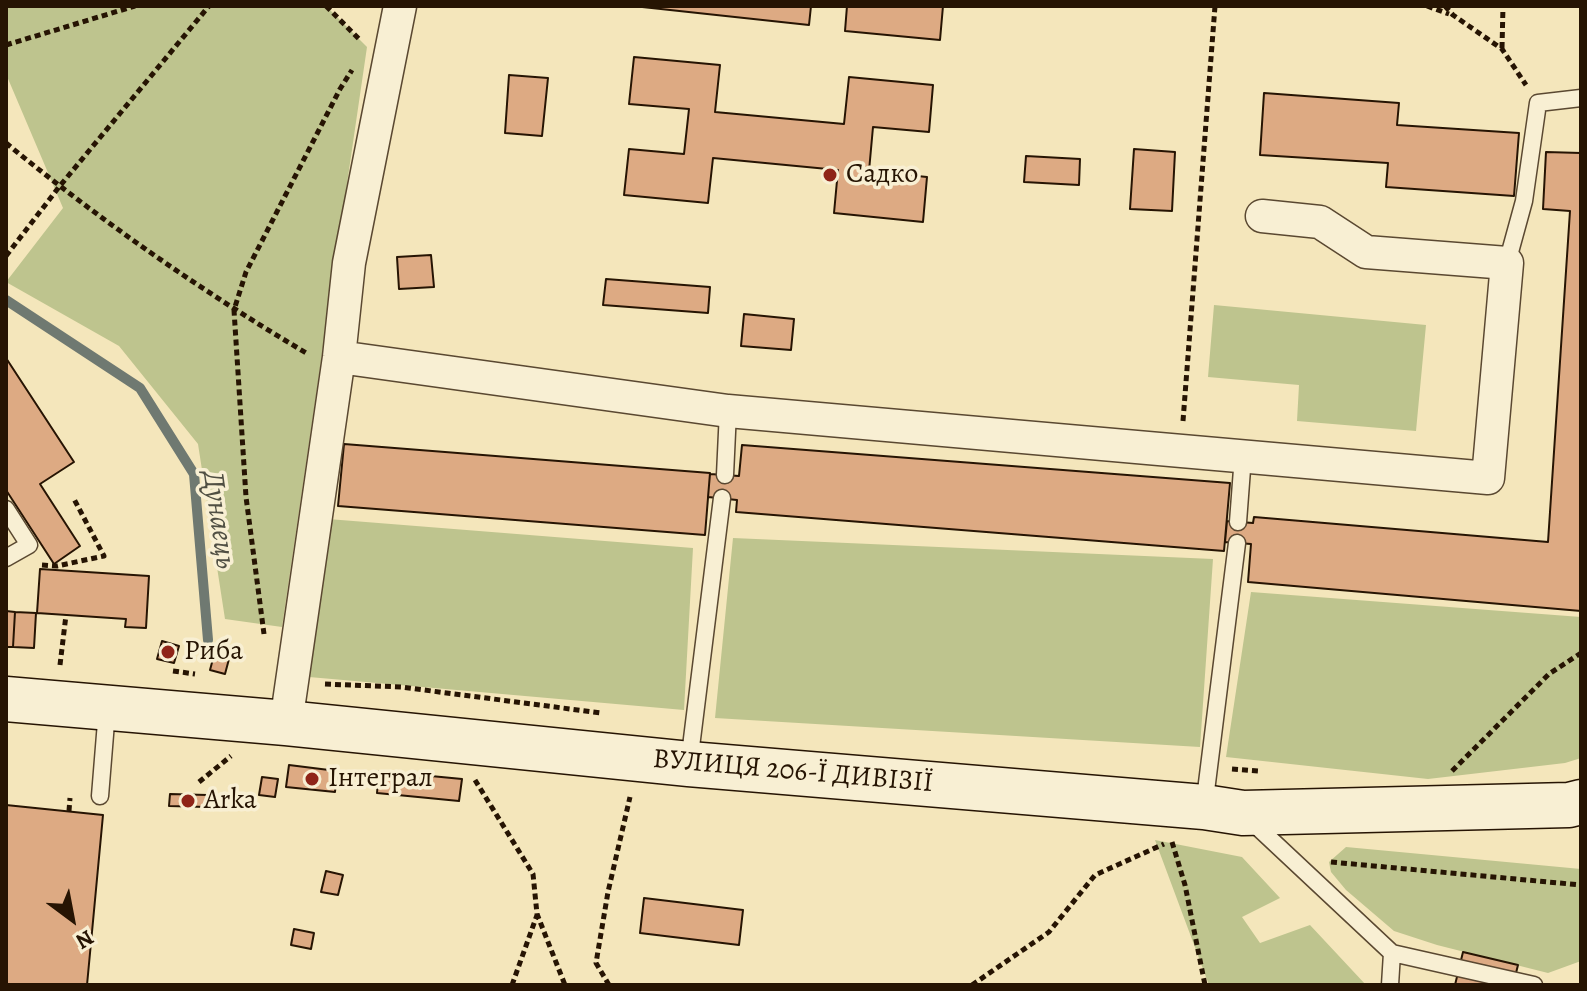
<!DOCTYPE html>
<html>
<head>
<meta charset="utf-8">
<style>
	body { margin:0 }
	#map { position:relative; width:1587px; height:991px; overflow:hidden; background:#f4e6bb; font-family:Alegreya,serif }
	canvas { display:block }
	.frame { position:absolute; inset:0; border:8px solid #261403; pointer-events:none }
	.north { position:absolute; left:32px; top:879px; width:80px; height:80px; -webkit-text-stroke:6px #f8efd3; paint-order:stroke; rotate:148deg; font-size:22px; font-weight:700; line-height:32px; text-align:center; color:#261403 }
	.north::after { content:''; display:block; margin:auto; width:28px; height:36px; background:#261403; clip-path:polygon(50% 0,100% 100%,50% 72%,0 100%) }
</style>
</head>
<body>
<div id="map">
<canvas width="1587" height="991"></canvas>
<div class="frame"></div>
<div class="north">N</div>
</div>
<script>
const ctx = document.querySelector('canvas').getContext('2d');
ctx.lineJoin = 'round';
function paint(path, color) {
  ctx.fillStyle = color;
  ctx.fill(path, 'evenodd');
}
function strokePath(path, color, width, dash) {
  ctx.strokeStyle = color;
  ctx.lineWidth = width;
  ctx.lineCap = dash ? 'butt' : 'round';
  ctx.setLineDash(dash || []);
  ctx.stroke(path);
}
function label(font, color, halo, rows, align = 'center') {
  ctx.font = font + ' Alegreya,serif';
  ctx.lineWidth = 7;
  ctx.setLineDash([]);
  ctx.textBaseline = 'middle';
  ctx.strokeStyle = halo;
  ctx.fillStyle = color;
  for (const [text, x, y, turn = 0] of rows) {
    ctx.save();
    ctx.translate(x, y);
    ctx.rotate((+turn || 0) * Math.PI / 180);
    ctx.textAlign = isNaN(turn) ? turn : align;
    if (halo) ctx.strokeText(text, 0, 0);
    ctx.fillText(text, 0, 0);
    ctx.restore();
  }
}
paint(new Path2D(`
	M6,6H326L367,47L282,627L225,619L198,444L119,346L6,282L63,208L6,74Z
	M1214,305L1426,325L1416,431L1297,421L1299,385L1208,377Z
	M328,519L693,548L684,710L309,677Z
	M733,538L1213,559L1200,747L715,718Z
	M1251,592L1581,617V758L1565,763L1428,779L1226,757Z
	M1155,840L1242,857L1280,898L1242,917L1260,943L1310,925L1366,985H1209Z
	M1346,847L1581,869V961L1548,973L1437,945L1394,931L1346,890L1331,872L1329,862Z`), '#bec48e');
strokePath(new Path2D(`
	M6,300L140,388L194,474L208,640`), '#6f7971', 10);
const building = new Path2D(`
	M633,6H811L809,25Z
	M847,6H943L940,40L845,31Z
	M634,57L720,65L715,112L844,124L849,77L933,85L929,132L873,127L869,171L927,177L923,222L834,213L838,170L713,158L708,203L624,195L629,149L684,154L689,109L629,104Z
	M509,75L548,78L542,136L505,133Z
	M1264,93L1399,103L1397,125L1519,133L1514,196L1386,187L1388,163L1260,155Z
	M1134,149L1175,152L1172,211L1130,209Z
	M1546,152L1581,153V611L1248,582L1251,544L1225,542L1227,521L1253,523L1254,517L1548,542L1570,211L1543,209Z
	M1026,156L1080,159L1079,185L1024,182Z
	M431,255L434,287L399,289L397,257Z
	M606,279L710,287L708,313L603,305Z
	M744,314L794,319L791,350L741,346Z
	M6,358L74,462L40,484L80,546L54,564L6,490Z
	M344,444L710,473L705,535L338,506Z
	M742,445L1230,483L1224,551L736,512L737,500L708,497L710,474L739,476Z
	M40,569L149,576L146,628L125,627L126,619L37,613Z
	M6,611L15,612L13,647H6Z
	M15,612L36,613L34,648L13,647Z
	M162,641L179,646L174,663L157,659Z
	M214,655L229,659L225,674L210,670Z
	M289,765L337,771L335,792L286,787Z
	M379,771L462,779L459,801L377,793Z
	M262,777L278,779L275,797L259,795Z
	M170,794L207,795V807L169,806Z
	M213,795L225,797L224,808L211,807Z
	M6,805L103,815L87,985H6Z
	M326,871L343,875L338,895L321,892Z
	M644,898L743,910L739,945L640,933Z
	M294,929L314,933L311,949L291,945Z
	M1463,952L1518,965L1513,985H1455Z`);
paint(building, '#ddaa83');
strokePath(building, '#261403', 2);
const lane = new Path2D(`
	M1507,263L1524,201L1538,103L1581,98
	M725,475L728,411
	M6,509L29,545L6,558
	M1238,522L1243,456
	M689,763L722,498
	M100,796L107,710
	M1204,807L1237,543
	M1250,820L1392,953L1534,985
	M1390,985L1392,953`);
const street = new Path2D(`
	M339,357L728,411L1488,478L1507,263L1366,252L1320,222L1262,216
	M286,723L339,357L349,263L400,6`);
const secondary = new Path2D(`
	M6,699L286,723L689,764L1204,807L1243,813L1569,805L1581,802`);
strokePath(lane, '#5a4831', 19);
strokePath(street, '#5a4831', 35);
strokePath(secondary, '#261403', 47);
strokePath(new Path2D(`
	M326,6L361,41
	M1427,6L1449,14
	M1445,6L1453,15L1502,49L1526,85
	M6,45L135,6
	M1502,48L1503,6
	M6,143C101,221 203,292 308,354
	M6,256L59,187L209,6
	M1183,421L1215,6
	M42,565L57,566L104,556L74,499
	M264,634L246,497L234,310L246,272L340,89L352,70
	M60,665L66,615
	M173,671L195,674
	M325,684L401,687L601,713
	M1232,769L1258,771
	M1452,771L1549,674L1581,653
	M475,780L533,874L537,914L565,985
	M199,782L231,756
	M69,811L70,798
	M1172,842L1185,885L1205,985
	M1331,862L1581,885
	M512,985L537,915
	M609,985L596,963L608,892L630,797
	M972,985L1049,932L1095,875L1164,844`), '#261403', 5, [6, 4]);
strokePath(lane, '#f8efd3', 16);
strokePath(street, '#f8efd3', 32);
strokePath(secondary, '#f8efd3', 44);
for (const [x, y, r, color] of [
	[830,175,8,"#8f2418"],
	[168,652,8,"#8f2418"],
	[312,779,8,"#8f2418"],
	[188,801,8,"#8f2418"]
]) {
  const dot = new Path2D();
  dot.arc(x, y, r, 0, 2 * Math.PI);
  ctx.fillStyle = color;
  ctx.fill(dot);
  strokePath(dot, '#f8efd3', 3);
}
label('28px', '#261403', '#f8efd3', [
	["Садко",846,175],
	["Риба",184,652],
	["Інтеграл",328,779],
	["Arka",204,801]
], 'left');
label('28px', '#261403', '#f8efd3', [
	["ВУЛИЦЯ 206-Ї ДИВІЗІЇ",793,772,5]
]);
label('italic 30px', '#504f43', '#f8efd3', [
	["Дунаець",218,520,82]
]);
</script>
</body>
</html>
